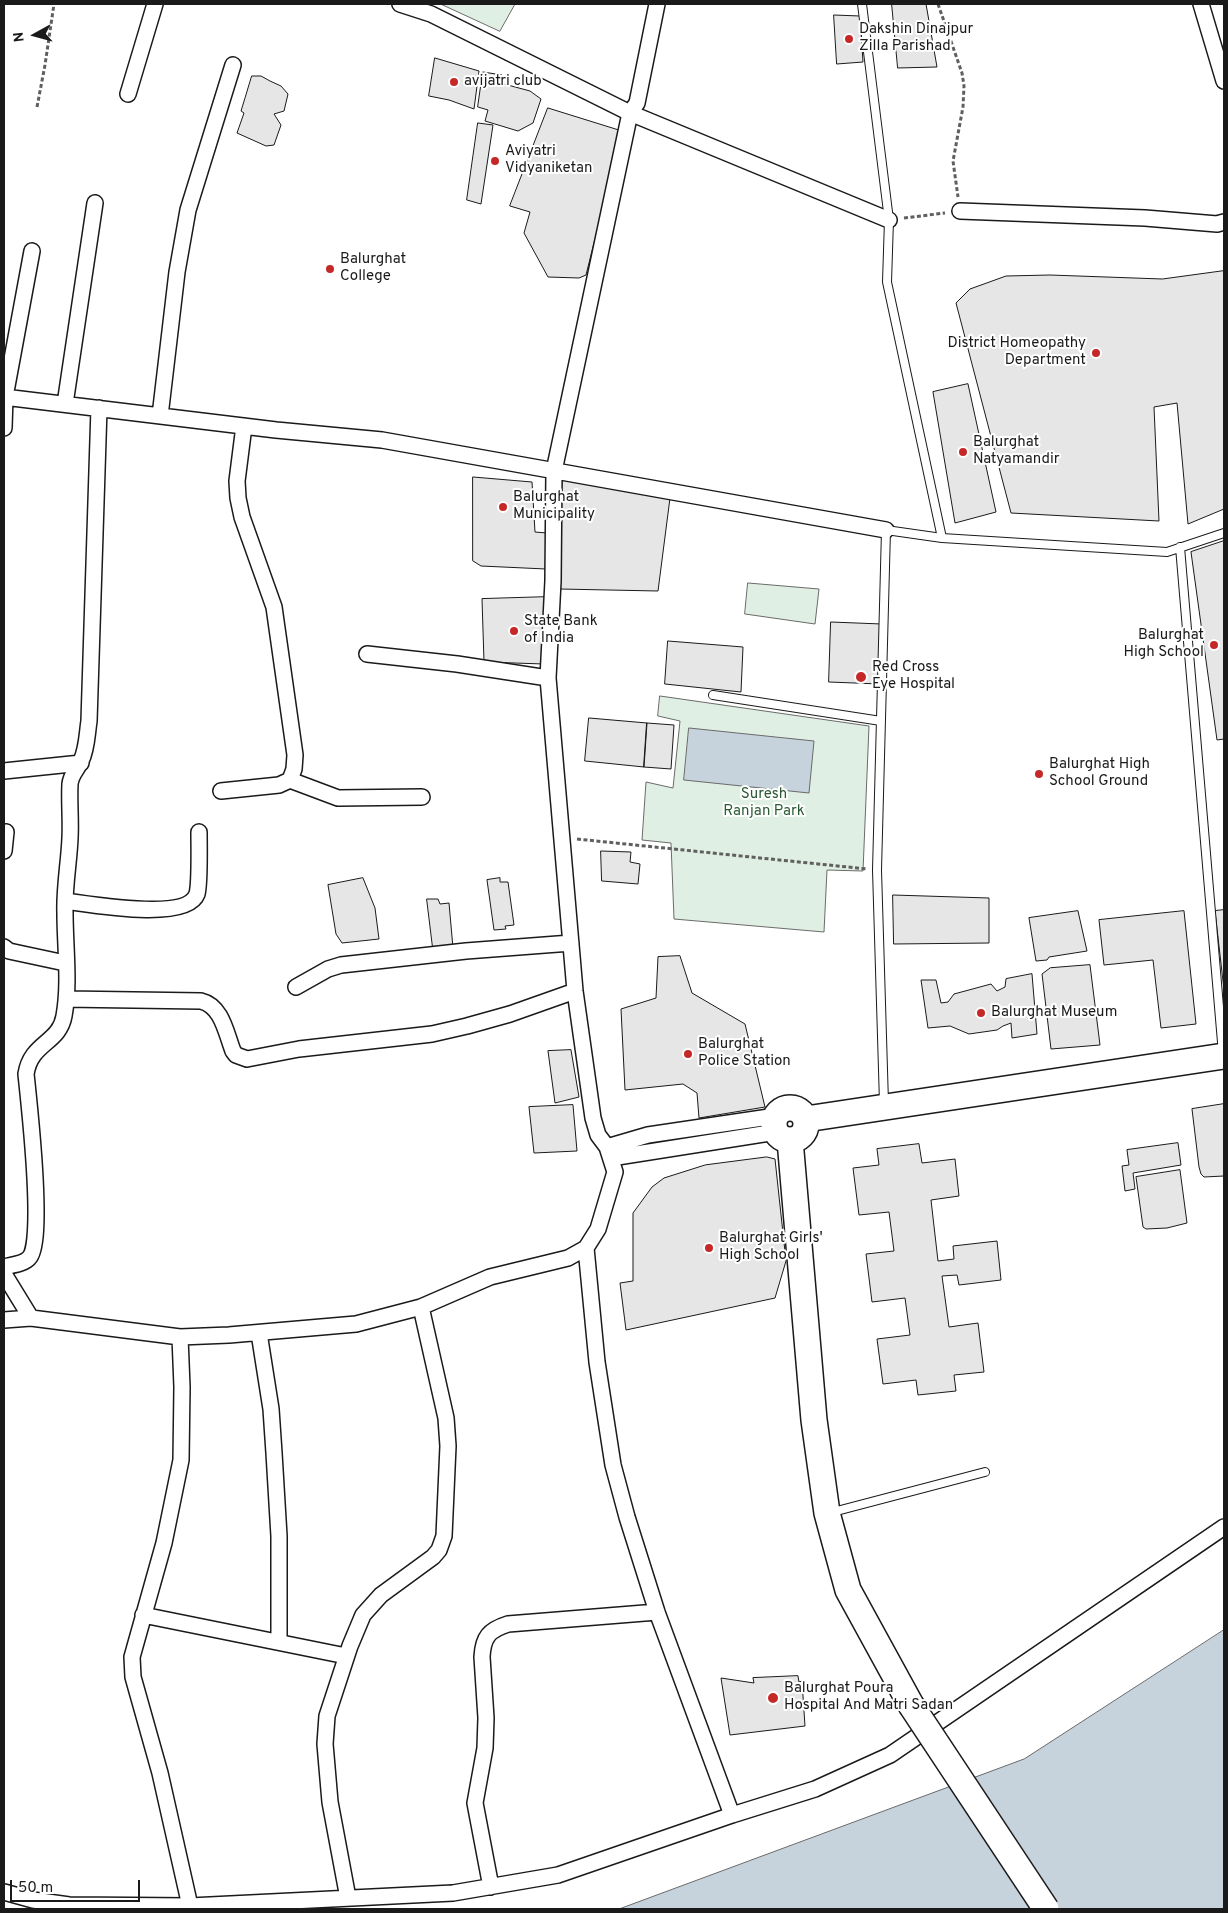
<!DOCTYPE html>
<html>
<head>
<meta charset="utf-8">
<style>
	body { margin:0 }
	#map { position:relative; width:1228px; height:1913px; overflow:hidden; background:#fff; font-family:Overpass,sans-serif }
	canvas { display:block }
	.frame { position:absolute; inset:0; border:5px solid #1a1a1a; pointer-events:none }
	.north { position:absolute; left:10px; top:10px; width:50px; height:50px; -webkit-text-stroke:4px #fff; paint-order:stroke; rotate:263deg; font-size:14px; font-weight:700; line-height:20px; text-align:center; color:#1a1a1a }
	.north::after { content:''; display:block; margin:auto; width:18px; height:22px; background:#1a1a1a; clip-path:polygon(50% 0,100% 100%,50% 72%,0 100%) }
	.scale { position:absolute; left:10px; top:1880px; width:130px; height:22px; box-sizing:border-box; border:2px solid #1a1a1a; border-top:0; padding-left:6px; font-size:15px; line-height:18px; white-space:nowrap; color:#1a1a1a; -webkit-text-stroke:4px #fff; paint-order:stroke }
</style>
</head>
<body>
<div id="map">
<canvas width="1228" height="1913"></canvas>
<div class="frame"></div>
<div class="north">N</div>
<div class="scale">50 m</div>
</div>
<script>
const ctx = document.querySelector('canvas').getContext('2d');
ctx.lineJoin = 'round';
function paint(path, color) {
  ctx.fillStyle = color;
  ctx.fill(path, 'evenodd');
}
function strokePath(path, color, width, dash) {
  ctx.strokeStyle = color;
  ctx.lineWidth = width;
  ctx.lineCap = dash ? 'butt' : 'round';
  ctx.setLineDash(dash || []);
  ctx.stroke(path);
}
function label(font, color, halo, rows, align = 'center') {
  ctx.font = font + ' Overpass,sans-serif';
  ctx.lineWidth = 4;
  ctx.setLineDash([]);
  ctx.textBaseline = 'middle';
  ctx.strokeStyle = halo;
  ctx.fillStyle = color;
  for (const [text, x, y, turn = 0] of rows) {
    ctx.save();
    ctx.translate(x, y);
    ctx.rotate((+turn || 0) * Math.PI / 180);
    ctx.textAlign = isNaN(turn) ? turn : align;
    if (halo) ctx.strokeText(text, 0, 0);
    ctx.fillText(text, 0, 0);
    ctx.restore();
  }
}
const green = new Path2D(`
	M441,4H515L500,31Z
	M748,583L819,589L815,624L745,614Z
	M660,696L869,726L863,871L827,870L824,932L674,919L671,843L642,840L646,782L673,788L680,721L658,716Z`);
paint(green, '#e0efe3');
strokePath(green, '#6a6a6a', 1);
const water = new Path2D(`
	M689,728L814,741L809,793L684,780Z
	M1224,1630V1909H619L1024,1759Z`);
paint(water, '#c6d2dc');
strokePath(water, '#6a6a6a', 1);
const building = new Path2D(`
	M892,4H926L937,67L898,68Z
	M834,15L860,16L863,62L837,64Z
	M435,58L479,71L474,109L449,100L429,96Z
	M483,72L502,75L504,84L530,91L541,99L533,123L518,131L485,121L488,110L478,107Z
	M252,76H261L270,81L281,86L288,94L284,111L274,114L281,125L274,145L266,146L237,133L244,113L241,111L245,98Z
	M548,108L622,131L586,275L579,278L548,277L524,233L530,212L510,206Z
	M478,123L493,125L481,204L467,200Z
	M1224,271V509L1188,524L1177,403L1154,407L1159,521L1011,513L956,303L970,289L1006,276L1050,275L1162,279Z
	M968,384L996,512L955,523L933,392Z
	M558,476L670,498L658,591L559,589Z
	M473,477L532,482L535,532L547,533L546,569L481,566L473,561Z
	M1224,541V739L1217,740L1191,552Z
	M548,597L544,664L484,662L482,599Z
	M831,622L882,624L880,684L829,682Z
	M668,641L743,647L741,692L665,684Z
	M589,718L647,723L644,767L585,761Z
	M647,723L674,725L671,769L644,767Z
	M601,851L631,852L630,862L640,864L638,884L602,881Z
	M363,878L375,908L379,939L342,943L336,934L328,885Z
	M500,878V882H508L514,925L505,926L506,929L494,930L487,880Z
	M893,895L989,898V943L894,944Z
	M427,899H438L440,904L449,903L453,948H433Z
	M1224,910V990L1215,911Z
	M1078,911L1087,951L1049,957L1047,960L1036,961L1029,918Z
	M1184,911L1196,1024L1161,1028L1153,960L1104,965L1099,920Z
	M680,956L692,993L745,1024L765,1107L699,1118L697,1093L683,1084L625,1090L621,1009L656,998L658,957Z
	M1090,965L1100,1045L1051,1049L1042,974L1050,968Z
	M1032,974L1037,1034L1012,1038L1011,1023L1003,1026L997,1030L969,1034L950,1026L928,1028L921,980H936L941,1003L948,1002L954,994L991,984L997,991L1005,987L1006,979Z
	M571,1050L579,1097L555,1103L548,1051Z
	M1224,1104V1176L1204,1177L1201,1174L1199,1167L1192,1109Z
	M573,1105L577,1151L534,1153L529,1107Z
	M1178,1143L1181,1165L1133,1173L1135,1189L1125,1191L1122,1166L1129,1165L1127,1150Z
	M919,1144L922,1163L955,1159L959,1196L931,1200L938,1261L954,1259L953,1246L997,1241L1001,1280L959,1285L957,1275L942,1276L949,1327L978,1323L984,1372L954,1375L956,1391L918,1395L916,1380L883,1384L877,1339L910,1335L905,1298L872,1302L866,1254L894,1251L889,1212L859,1215L853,1168L879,1165L877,1149Z
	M767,1157L775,1159L786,1261L775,1298L626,1330L620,1283L633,1281V1213L652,1187L664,1178L705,1165Z
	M1180,1170L1187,1223L1167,1228L1146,1229L1143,1227L1136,1177Z
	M798,1676L799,1682L802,1681L805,1726L730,1735L721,1678L754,1683L753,1678Z`);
paint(building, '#e6e6e6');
strokePath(building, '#1a1a1a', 1);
const lane = new Path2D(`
	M862,4L889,220L887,282L942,538
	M1180,547L1223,1054
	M713,695L881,721
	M884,1103L877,870L886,530L942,538L1167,552L1224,533
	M829,1513L985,1472`);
const street = new Path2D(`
	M400,4L431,14L630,113L889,220
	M1201,4L1224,81
	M128,94L155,4
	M960,211L1145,218L1217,224L1224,222
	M4,397L276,430L382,440L886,530
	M65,404L95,203
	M160,416L177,272L188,210L233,65
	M4,428L5,397L32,251
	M367,654L457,664L548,678
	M4,771L81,763
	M290,780L338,798L422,797
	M221,791L279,785L290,780L294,769L295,755L274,607L242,517L238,498L237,481L244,426
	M4,851L6,832
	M65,901C89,904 187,922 197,894C200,883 199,846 199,832
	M4,947L9,951L65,963
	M296,987L328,969L341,965L466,951L571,943
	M66,999L201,1001C222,1006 226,1033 233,1051L236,1055L247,1059L299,1049L432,1034L467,1026L510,1014L575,991
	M607,1147L648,1135L776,1116
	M611,1158L776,1132
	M586,1248L597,1362L613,1465L627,1517L657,1612L732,1815
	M4,1267C11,1265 24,1264 29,1258C45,1243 29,1103 26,1074C31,1042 59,1044 64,1016C70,983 65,947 65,913C64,888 69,863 70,838C71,820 69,802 70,784C71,774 77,770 81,761C87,749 87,734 89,721L99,408
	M4,1274L31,1318
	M4,1320L31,1318L180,1337L229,1335L356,1324L421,1307L490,1277L568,1258L586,1248L598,1229L615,1172L607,1147L598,1135L593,1118L575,991L548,678L553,581L554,471L630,113L637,103L657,4
	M259,1333L271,1409L274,1453L279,1536V1642
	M180,1337L182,1387L181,1460L164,1543L132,1657L133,1677L160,1773L190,1906
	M143,1615L346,1656
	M491,1887L475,1803L485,1748L486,1718L482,1657C483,1637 489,1630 508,1624L657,1612
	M4,1892L33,1900L69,1905L190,1906L453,1893L558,1875L732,1815L815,1789L890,1755L1224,1527
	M348,1898L330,1802L325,1744L327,1716L350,1646L363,1615L381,1595L433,1557L439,1550L444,1536L448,1446L446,1418L421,1307`);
const primary = new Path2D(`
	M774 1124a16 16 0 1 1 32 0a16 16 0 1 1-32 0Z
	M806,1119L1224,1056
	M790,1140L814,1420L827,1513L848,1590L911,1705`);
strokePath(lane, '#1a1a1a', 10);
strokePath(street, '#1a1a1a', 18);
strokePath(primary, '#1a1a1a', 28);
strokePath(new Path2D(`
	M938,4L962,73L964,86L963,107L953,161L958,197
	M37,107L45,65L54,4
	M904,218L945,213
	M577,839L867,869`), '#5f5f5f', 3, [4, 2.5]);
strokePath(lane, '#fff', 8);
strokePath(street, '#fff', 15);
strokePath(primary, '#fff', 25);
const primaryBridge = new Path2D(`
	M911,1705L1046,1909`);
strokePath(primaryBridge, '#1a1a1a', 28, []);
strokePath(primaryBridge, '#fff', 25);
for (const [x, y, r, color] of [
	[849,39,5,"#c62828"],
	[454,82,5,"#c62828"],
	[495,161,5,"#c62828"],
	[330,269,5,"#c62828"],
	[1096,353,5,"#c62828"],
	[963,452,5,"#c62828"],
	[503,507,5,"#c62828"],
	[514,631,5,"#c62828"],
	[1214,645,5,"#c62828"],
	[861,677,6,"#c62828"],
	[1039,774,5,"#c62828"],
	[981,1013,5,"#c62828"],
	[688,1054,5,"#c62828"],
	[709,1248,5,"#c62828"],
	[773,1698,6,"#c62828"]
]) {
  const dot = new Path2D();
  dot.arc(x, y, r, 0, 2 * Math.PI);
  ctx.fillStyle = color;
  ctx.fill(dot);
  strokePath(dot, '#fff', 2);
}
label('15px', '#1a1a1a', '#fff', [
	["Dakshin Dinajpur",859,30],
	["Zilla Parishad",859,47],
	["avijatri club",464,82],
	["Aviyatri",505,152],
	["Vidyaniketan",505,169],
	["Balurghat",340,260],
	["College",340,277],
	["District Homeopathy",1086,344,"right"],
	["Department",1086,361,"right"],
	["Balurghat",973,443],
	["Natyamandir",973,460],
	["Balurghat",513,498],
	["Municipality",513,515],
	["State Bank",524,622],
	["of India",524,639],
	["Balurghat",1204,636,"right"],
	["High School",1204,653,"right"],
	["Red Cross",872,668],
	["Eye Hospital",872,685],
	["Balurghat High",1049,765],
	["School Ground",1049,782],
	["Balurghat Museum",991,1013],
	["Balurghat",698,1045],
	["Police Station",698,1062],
	["Balurghat Girls'",719,1239],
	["High School",719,1256],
	["Balurghat Poura",784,1689],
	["Hospital And Matri Sadan",784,1706]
], 'left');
label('15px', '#2b5a34', '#fff', [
	["Suresh",764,795],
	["Ranjan Park",764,812]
]);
</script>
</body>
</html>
